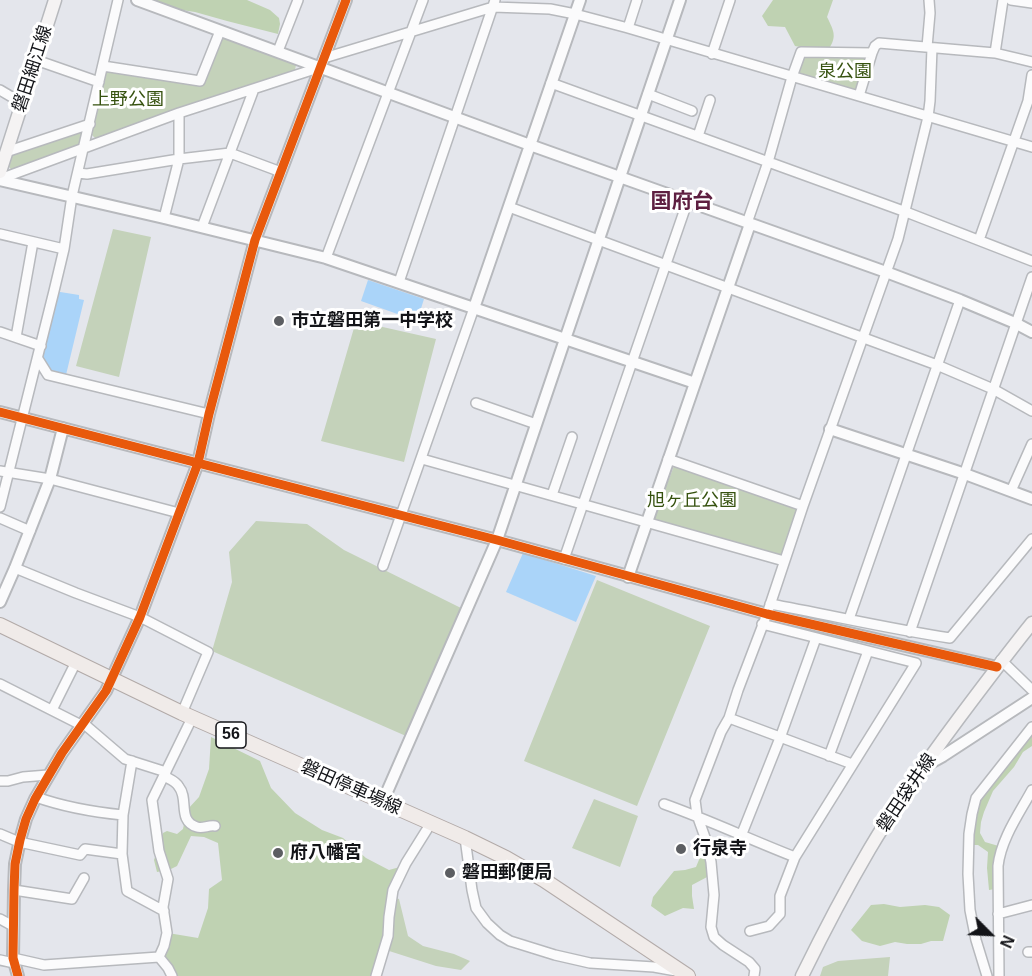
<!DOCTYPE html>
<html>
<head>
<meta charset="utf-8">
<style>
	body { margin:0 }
	#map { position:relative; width:1032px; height:976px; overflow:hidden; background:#e4e6ec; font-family:Arial,sans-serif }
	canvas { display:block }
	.north { position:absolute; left:960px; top:904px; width:60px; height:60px; -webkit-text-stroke:4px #fff; paint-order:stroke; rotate:114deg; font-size:16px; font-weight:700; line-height:24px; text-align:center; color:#131418 }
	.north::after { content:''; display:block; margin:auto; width:21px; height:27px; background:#131418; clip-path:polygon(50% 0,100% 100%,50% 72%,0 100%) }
</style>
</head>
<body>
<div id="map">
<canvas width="1032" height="976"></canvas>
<div class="north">N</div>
</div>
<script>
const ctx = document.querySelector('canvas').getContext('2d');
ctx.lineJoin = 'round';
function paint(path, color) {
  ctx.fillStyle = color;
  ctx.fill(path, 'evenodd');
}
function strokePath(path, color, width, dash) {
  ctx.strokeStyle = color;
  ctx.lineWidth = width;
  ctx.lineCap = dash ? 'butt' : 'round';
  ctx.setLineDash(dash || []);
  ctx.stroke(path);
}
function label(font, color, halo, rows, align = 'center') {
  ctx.font = font + ' Arial,"Noto Sans JP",sans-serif';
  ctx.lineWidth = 6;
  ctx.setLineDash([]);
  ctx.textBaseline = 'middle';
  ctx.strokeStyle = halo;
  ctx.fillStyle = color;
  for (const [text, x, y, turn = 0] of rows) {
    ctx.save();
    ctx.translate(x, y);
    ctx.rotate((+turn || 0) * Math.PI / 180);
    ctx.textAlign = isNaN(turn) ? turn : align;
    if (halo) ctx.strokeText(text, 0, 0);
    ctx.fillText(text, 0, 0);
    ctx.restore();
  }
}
paint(new Path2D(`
	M222,36L296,65L295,70L97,140L92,135L105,73L110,69L197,82Z
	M801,52L872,53L859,96L796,78Z
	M84,130L82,146L13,171L9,167L13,153Z
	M113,229L151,237L119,377L76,366Z
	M356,321L436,339L404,462L321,441Z
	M676,465L797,507L799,511L783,554L778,556L655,520L654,517L674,466Z
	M256,521L307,524L344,550L461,608L406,736L212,651L232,582L229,552Z
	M597,580L710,626L637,806L524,761Z
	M594,799L638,816L620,867L572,848Z
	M393,897L399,899L408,936L423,946L454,954L470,961L461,970L436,966L386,950Z
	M890,957L888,976H820L823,967L838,961Z`), '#c4d2ba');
paint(new Path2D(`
	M154,0H247L270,10L279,18L280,24L278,34L227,21L195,12L175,9Z
	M773,0H833L827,17C835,33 837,37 827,52L795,46L785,27L768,26L762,16Z
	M1032,734V746L1023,752L1014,767L993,791L984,812L981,822L980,833L985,842L1002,847L995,889L989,890L987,868L988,852L978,845H973L970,828L983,788Z
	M211,737L260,761L271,788L295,813L322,830L343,838L366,858L389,870L407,865L395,891L388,945L377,976H172L159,957L164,946L162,932L198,938L208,908L209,889L222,880L218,843L204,837L191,836L177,866L171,869L157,872L154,860L163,833L167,831L177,834L183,829L187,810L199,797L209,769Z
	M703,850L709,858V876L692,885V896L694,909L683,908L665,916L651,906L653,897L674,871L685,870L696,867Z
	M884,904L900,907L925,905L939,907L950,915L943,941H931L921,944H907L895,942L880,946L862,941L851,930L871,905Z`), '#bfd2b2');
paint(new Path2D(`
	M368,280L424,299L417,321L361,301Z
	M54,291L79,295V299L84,300L65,379L50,376L40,363Z
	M523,553L596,576L576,622L506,592Z`), '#aad4f9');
const minor = new Path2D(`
	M1011,0L1032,3
	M628,28L637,0
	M927,47L930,13L929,0
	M278,51L298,0
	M995,53L1003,0
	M712,54L730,0
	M324,58L493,7L550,9L575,14L628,28L1032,147
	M36,60L99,82
	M103,66L200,81L220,31
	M551,83L906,212L1032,261
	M0,90L22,103
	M648,94L692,111
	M859,96L872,53L875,46L879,43L995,53L1032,62
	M698,136L710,100
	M6,152L90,124
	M78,173L87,174L179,159L230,153L281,172
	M0,179L179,113L321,67
	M509,207L937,365L993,389L1032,411
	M164,218L179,159V113
	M747,223L768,162L792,77L801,52L872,53
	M202,227L254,89
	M0,234L64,249
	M979,240L1028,101L1032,75
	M326,258L423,0
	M399,282L495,0
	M0,332L41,346
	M16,337L33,242
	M38,359L48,375L209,414
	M476,403L536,424
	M422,459L784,561
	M668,459L803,506
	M0,471L50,479L179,513
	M1011,491L1032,444
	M552,495L572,437
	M0,507L54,291L64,249L72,196L118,0
	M0,518L30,531
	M564,559L688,200
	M383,566L474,308
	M15,568L76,593L140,617L208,652L182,713
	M770,604C830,615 890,629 950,638L1032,539
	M849,619L960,300
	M910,632L1032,277
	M1001,660L1032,690
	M0,684L81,725
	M52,710L76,662
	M729,718L852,764
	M83,723L125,759L166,772
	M829,756L868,651
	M132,761L123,815L122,854L127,891L164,911
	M164,776C169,779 176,781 179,787C189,799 177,821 197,827C203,829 208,825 215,826
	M0,781H8L23,777L48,775
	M36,797C64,807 93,812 123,815
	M664,804C709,820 751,840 795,857L916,663L762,624
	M0,834L19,842L80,855L85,849L122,854
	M741,836L780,738L816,638
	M465,838L472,890L476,908L487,923L500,935L510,941L555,955L590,963L654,967L676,971
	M14,890L72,899L84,878
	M998,914L1032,905
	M0,919L13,926
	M750,931L769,926L780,914V896L795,857
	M1028,952H1032
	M159,957L168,968L172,976
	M13,958L44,965L159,957L164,946L167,933L163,907L168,879L159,851L152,800L192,718
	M0,960L14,963
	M376,976L388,936L389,917L393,890L406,863L431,823
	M754,976L755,969L749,962L723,945L714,937L711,927L714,895L711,862L707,843L697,815L695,800L721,732L729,718L738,690L767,614L803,506L898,239L928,117L930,101L932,48
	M987,976L976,940L970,910L968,874L969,834L972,814L976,798L1032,727
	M999,976L998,866C1001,839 1019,814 1032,790`);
const tertiary = new Path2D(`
	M137,0L530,145L886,272L960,300L1015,323L1032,332
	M0,180L164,218L326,258L695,383
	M474,308L580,0
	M0,412L497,540L767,614L997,667
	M830,429L965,474L1032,499
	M628,577L750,224
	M0,602L15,568L50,479L63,428
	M923,767L943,756L1032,698
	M383,801L497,540L680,0
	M18,976L13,958L14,890L15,864L20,840L26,819L35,799L62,753L106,691L140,617L198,463L209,414L255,240L346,0`);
const secondary = new Path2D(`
	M0,172L55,0
	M802,976C823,933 845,891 869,850C896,804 927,761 959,718C983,686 1007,654 1032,623`);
const primary = new Path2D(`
	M0,625L182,713L465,838L506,858L544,880L688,976`);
strokePath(minor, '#b7b9bd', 12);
strokePath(tertiary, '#b7b9bd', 14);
strokePath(secondary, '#b7b9bd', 15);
strokePath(primary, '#b2aaa8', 16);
strokePath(minor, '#fbfbfc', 9);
strokePath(tertiary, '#fbfbfc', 10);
strokePath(secondary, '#f5f3f3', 12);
strokePath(primary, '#f0ebe9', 14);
strokePath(new Path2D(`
	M0,412L497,540L767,614L997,667
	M18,976L13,958L14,890L15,864L20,840L26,819L35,799L62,753L106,691L140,617L198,463L209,414L255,240L346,0`), '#e8590c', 9);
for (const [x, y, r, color] of [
	[279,321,6,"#5c5e62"],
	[681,849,6,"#5c5e62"],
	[278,853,6,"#5c5e62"],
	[450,873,6,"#5c5e62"]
]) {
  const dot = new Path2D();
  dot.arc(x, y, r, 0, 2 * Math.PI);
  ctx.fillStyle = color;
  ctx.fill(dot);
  strokePath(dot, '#fff', 2);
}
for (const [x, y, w] of [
	[231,735,30]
]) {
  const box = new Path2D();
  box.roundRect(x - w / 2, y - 13, w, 26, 4.5);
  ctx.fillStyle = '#fff';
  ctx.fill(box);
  strokePath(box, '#131418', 1.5);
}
label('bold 16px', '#131418', null, [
	["56",231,735]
]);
label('18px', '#131418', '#fff', [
	["磐田細江線",33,69,-72],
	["磐田停車場線",351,788,24],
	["磐田袋井線",907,793,-56]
]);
label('18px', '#36520f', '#fff', [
	["泉公園",845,72],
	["上野公園",128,100],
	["旭ヶ丘公園",692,501]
]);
label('bold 18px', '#131418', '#fff', [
	["市立磐田第一中学校",291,321],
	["行泉寺",693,849],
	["府八幡宮",290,853],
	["磐田郵便局",462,873]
], 'left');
label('bold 21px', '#5e1f41', '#fff', [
	["国府台",682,202]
]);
</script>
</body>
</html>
